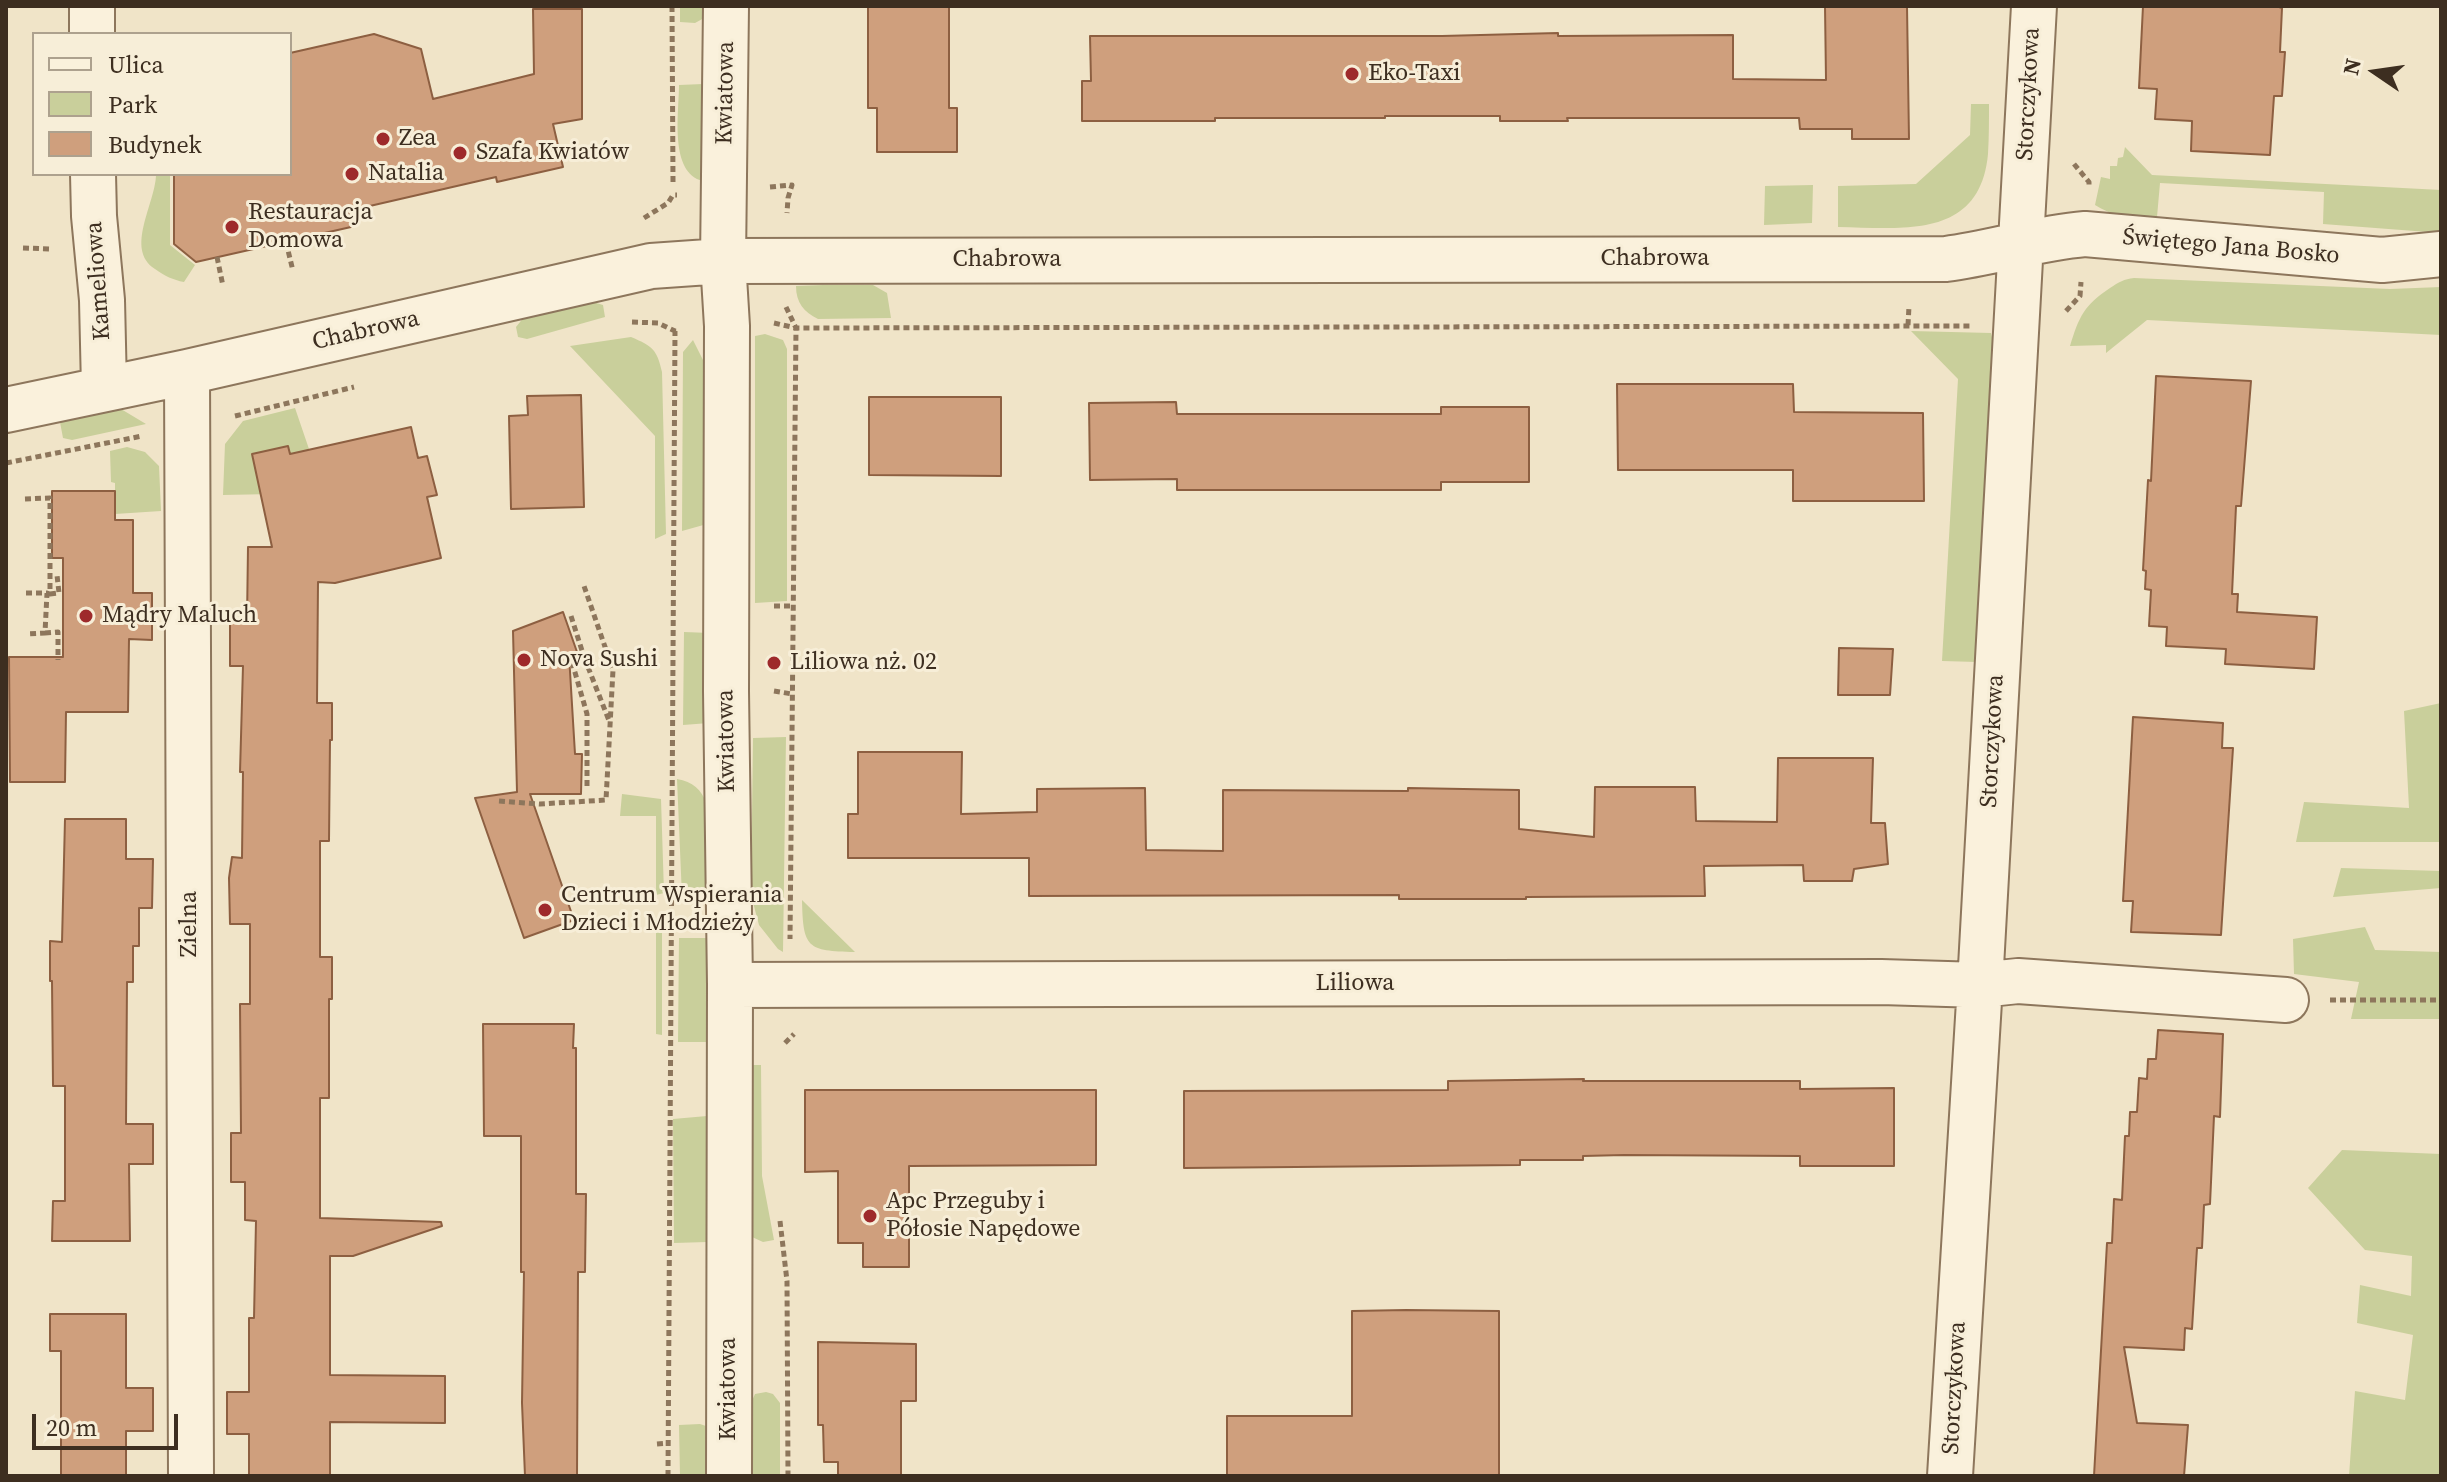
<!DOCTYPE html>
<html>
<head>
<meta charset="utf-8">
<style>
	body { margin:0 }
	#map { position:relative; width:2447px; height:1482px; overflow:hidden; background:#f0e4c8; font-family:"Source Serif 4",serif }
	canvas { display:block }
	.frame { position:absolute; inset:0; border:8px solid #3d2e20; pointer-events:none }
	.legend { position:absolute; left:32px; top:32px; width:260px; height:144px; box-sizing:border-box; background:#f7eed8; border:2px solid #ada18e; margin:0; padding:10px 14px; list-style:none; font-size:24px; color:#3d2e20 }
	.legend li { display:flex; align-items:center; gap:16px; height:40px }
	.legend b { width:40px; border:2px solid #ada18e }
	.north { position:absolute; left:2335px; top:32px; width:80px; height:80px; -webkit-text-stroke:6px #f7eed8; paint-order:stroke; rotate:283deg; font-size:22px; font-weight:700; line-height:32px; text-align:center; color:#3d2e20 }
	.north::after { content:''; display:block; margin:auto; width:28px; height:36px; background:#3d2e20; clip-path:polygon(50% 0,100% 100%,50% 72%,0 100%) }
	.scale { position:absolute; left:32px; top:1414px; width:146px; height:36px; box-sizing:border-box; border:4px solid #3d2e20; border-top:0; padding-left:10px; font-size:24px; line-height:28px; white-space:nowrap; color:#3d2e20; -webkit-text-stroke:6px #f7eed8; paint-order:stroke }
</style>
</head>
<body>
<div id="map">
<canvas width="2447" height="1482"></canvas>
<div class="frame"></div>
<ul class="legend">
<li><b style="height:10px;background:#faf1dc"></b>Ulica</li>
<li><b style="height:22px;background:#c9cf9b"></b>Park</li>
<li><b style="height:22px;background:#cf9f7d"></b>Budynek</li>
</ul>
<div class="north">N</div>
<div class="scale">20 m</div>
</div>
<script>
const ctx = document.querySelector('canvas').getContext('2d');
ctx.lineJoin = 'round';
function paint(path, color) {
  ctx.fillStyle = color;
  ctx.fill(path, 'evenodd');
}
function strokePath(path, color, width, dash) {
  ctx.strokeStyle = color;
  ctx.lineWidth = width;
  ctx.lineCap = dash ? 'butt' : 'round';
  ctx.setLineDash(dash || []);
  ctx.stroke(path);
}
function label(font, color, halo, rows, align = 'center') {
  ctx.font = font + ' "Source Serif 4",serif';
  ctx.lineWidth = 6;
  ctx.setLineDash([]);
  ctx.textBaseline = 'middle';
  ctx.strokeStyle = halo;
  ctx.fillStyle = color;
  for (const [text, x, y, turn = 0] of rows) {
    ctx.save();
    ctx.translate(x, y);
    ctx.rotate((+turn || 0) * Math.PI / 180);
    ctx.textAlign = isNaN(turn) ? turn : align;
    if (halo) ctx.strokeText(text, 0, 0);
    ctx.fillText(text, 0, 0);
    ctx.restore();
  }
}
paint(new Path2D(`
	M680,6H709L706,17L695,23L680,22Z
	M703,84V181C669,173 679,113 679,85Z
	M1971,104H1989C1989,120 1989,137 1988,154C1980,240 1902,228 1838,227V186L1916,184L1970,135Z
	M2125,147L2152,175L2441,190V233L2323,224L2324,192L2160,183L2157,217C2133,218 2116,218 2095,205L2101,177L2110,179V166H2117L2118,158L2123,157Z
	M156,174H170V245L195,265L184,282C173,280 165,276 155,269C124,249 156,203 156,174Z
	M1813,185L1812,223L1764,225L1765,186Z
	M2134,278L2390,289L2441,287V335L2147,320L2106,353V345L2070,346C2079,317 2084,305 2110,288C2119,282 2124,279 2134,278Z
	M823,285H873L887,293L891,318L818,319C804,312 796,303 796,286Z
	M593,302L603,305L605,317L527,339L518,337L516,327L524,317Z
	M1911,331L1991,333L1994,345L1977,662L1942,661L1958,379Z
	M765,334L783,340L787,349V601L755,603V336Z
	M631,337C652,346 657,349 662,372L666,534L655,539V436L570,346Z
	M693,340L703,360L705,371L707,524L682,531L683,352Z
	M295,408L324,493L223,495L225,444L243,421Z
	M106,409H121L146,424L72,440L63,438L60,422Z
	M127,447L145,452L159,466L161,511L115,514V483L111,482L110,451Z
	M684,632L710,633L709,723L683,725Z
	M2441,703V842H2296L2304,802L2409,808L2404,711Z
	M786,737L783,952L778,949L759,925L751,895L753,738Z
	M677,779C693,782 701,789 707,804L708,895L682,897Z
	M622,794L661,799L664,893L656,895V816H620Z
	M2341,868L2441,871V888L2333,897Z
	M802,900L855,952C807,951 803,948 802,900Z
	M656,920H662V1035L656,1034Z
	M2365,927L2375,950L2441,952V1019H2351L2359,982L2294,974L2293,939Z
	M679,938H708V1042H678Z
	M753,1065H761L762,1176L774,1240L763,1242L752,1237Z
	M707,1116V1242L674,1243L673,1119Z
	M2342,1150L2441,1154V1476H2349L2355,1391L2405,1400L2413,1335L2357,1323L2360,1285L2411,1296L2412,1256L2365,1250L2308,1188Z
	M766,1392L773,1394L780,1403V1476H751V1403L755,1394Z
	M700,1424L706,1426V1476H680L679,1425Z`), '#c9cf9b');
const building = new Path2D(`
	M868,6H949V108H957V152H877V108H868Z
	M1825,6H1907L1909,139H1852V129H1800L1799,118H1567L1568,121H1500V116H1385V118H1215V121H1082V81H1091L1090,36H1442L1558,33V36L1733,35V79L1826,80Z
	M2143,6H2276L2282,8L2280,52H2285L2282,96H2274L2270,155L2191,151L2192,121L2155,119L2157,89L2139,88Z
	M533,9H582V119L553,124L563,167L497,182L496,177L348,211L351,227L196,262L174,244V174H290V53L374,34L421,49L433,99L534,74Z
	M2156,376L2251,381L2241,506H2236L2232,594H2238L2237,612L2317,617L2314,669L2225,664L2226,649L2166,646L2167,627L2149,626L2151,590L2145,589L2146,571L2143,570L2148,480L2151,481Z
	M1617,384H1793L1794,412L1923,413L1924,501H1793V470H1618Z
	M581,395L584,507L511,509L509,416L528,415L527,396Z
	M869,397H1001V476L869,475Z
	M1176,402L1177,414H1441V407H1529V482H1441V490H1177V479L1090,480L1089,403Z
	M411,427L418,458L427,456L437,495L427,497L441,558L335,583L318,582L317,703H332V740H330L329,841H320V957H332V999H329V1098H320V1218L441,1222L442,1226L353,1256H330V1375L445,1376V1423L330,1422V1476H249V1434H227V1392H249V1318H254L256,1221L245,1220V1182H231V1133H241L240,1004H250V924H230L229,878L232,857L242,858L243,772H240L243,666H230V620H247L248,547H272L252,454L288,446L290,454Z
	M52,491H115V520H133V593H152V640L129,639L128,712H66L65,782H10L9,657H63V558H52Z
	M563,612L577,652L569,655L575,754H582L581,794H530L574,920L524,938L475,798L517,792L513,631Z
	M1839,648L1893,649L1890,695H1838Z
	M2133,717L2223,723L2222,748H2233L2221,935L2131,932L2133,901H2123Z
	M858,752H962L961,814L1037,812V789L1145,788L1146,850L1223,851V790L1408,791V788L1519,790V829L1594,837L1595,787H1695L1696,821L1777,822L1778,758H1873L1871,823H1885L1888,864L1854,869L1852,881H1804L1803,865L1704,866L1705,896L1526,897V899H1399V895L1029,896V858H848V814H858Z
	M65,819H126V859H153L152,908H139V946H133V982H127L126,1124H153V1164H129L130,1241H52L53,1201H65V1086H53L52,981H50V941L62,942Z
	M483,1024H574L573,1048H576V1194H586L585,1272H578L577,1476H525L522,1403L524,1272H521V1136H484Z
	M2158,1030L2223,1034L2220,1117L2214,1116L2210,1204L2204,1205L2202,1248H2197L2192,1329L2185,1328L2184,1350L2124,1347L2137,1423L2188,1425L2184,1476H2094L2107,1243H2112L2114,1199L2122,1200L2125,1136H2129L2130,1112H2137L2139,1078L2147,1079L2148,1059H2156Z
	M1584,1079L1583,1081H1800V1089L1894,1088V1166H1800V1156L1624,1155L1583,1156V1160H1520V1165L1184,1168V1091L1448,1090V1081Z
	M805,1090H1096V1165L909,1166V1267H863V1243H838V1171L805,1172Z
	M1406,1310L1499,1311V1476H1227V1416H1352V1311Z
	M50,1314H126V1388H153V1431H126V1476H61V1351H50Z
	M818,1342L916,1344V1401H901V1476H838V1462H824L823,1425H818Z`);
paint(building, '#cf9f7d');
strokePath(building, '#8d5f41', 2);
const minor = new Path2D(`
	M92,6V34
	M726,6L723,261L727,326L726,691L730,985L729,1476
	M93,174L94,216L102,300L104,388
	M187,372L191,1476
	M6,410L187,372L651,266L723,261L1946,259C1993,253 2037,238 2085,234L2382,260L2441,254
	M730,985L1881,982L1980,985L2018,981L2286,1000
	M1950,1476L1980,985L2034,6`);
strokePath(minor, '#8d765c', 48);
strokePath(new Path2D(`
	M672,6L673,182
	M2074,164L2089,182V188
	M770,187L792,185L788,198L787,213
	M644,218L668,203L673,195H677
	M286,242L293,271
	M23,248L50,249
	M217,257L223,286
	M786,307L796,328L790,939
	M2066,311L2080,296L2081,282
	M632,322L658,323L675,331H680
	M774,323L796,328L1971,326
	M1908,325L1909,306
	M235,416L354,387
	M6,463L142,436
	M25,499L50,498V594L47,593
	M26,593H47L45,633L27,634
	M50,594L59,593L57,575
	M774,606H793
	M571,616L584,657
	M45,633L58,632V660
	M774,691L792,694
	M587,786V714L572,662L584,657L610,723
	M499,801L540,804L606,800L613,670L584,586
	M2330,1000H2441
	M785,1043L794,1034
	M780,1221L787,1281L788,1476
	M657,1444L669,1443
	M668,1476L675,331`), '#8d765c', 5, [6, 4]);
strokePath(minor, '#faf1dc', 44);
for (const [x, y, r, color] of [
	[1352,74,8,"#9e2a2b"],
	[383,139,8,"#9e2a2b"],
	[460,153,8,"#9e2a2b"],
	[352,174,8,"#9e2a2b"],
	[232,227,8,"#9e2a2b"],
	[86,616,8,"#9e2a2b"],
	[524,660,8,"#9e2a2b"],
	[774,663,8,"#9e2a2b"],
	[545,910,8,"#9e2a2b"],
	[870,1216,8,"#9e2a2b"]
]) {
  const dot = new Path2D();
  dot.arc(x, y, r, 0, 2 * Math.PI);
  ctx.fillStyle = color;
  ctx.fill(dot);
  strokePath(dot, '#f7eed8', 3);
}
label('24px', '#3d2e20', '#f7eed8', [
	["Eko-Taxi",1368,74],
	["Zea",399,139],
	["Szafa Kwiatów",476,153],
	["Natalia",368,174],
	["Restauracja",248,213],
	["Domowa",248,241],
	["Mądry Maluch",102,616],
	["Nova Sushi",540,660],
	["Liliowa nż. 02",790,663],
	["Centrum Wspierania",561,896],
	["Dzieci i Młodzieży",561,924],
	["Apc Przeguby i",886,1202],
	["Półosie Napędowe",886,1230]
], 'left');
label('24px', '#3d2e20', '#f7eed8', [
	["Kwiatowa",726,93,-89],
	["Storczykowa",2029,94,-87],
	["Świętego Jana Bosko",2231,247,5],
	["Chabrowa",1655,259],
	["Chabrowa",1007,260],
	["Kameliowa",99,281,-94],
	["Chabrowa",366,331,-13],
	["Kwiatowa",727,741,-91],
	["Storczykowa",1993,741,-87],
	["Zielna",190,924,-90],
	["Liliowa",1355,984],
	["Storczykowa",1955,1388,-87],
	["Kwiatowa",729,1389,-90]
]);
</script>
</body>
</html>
